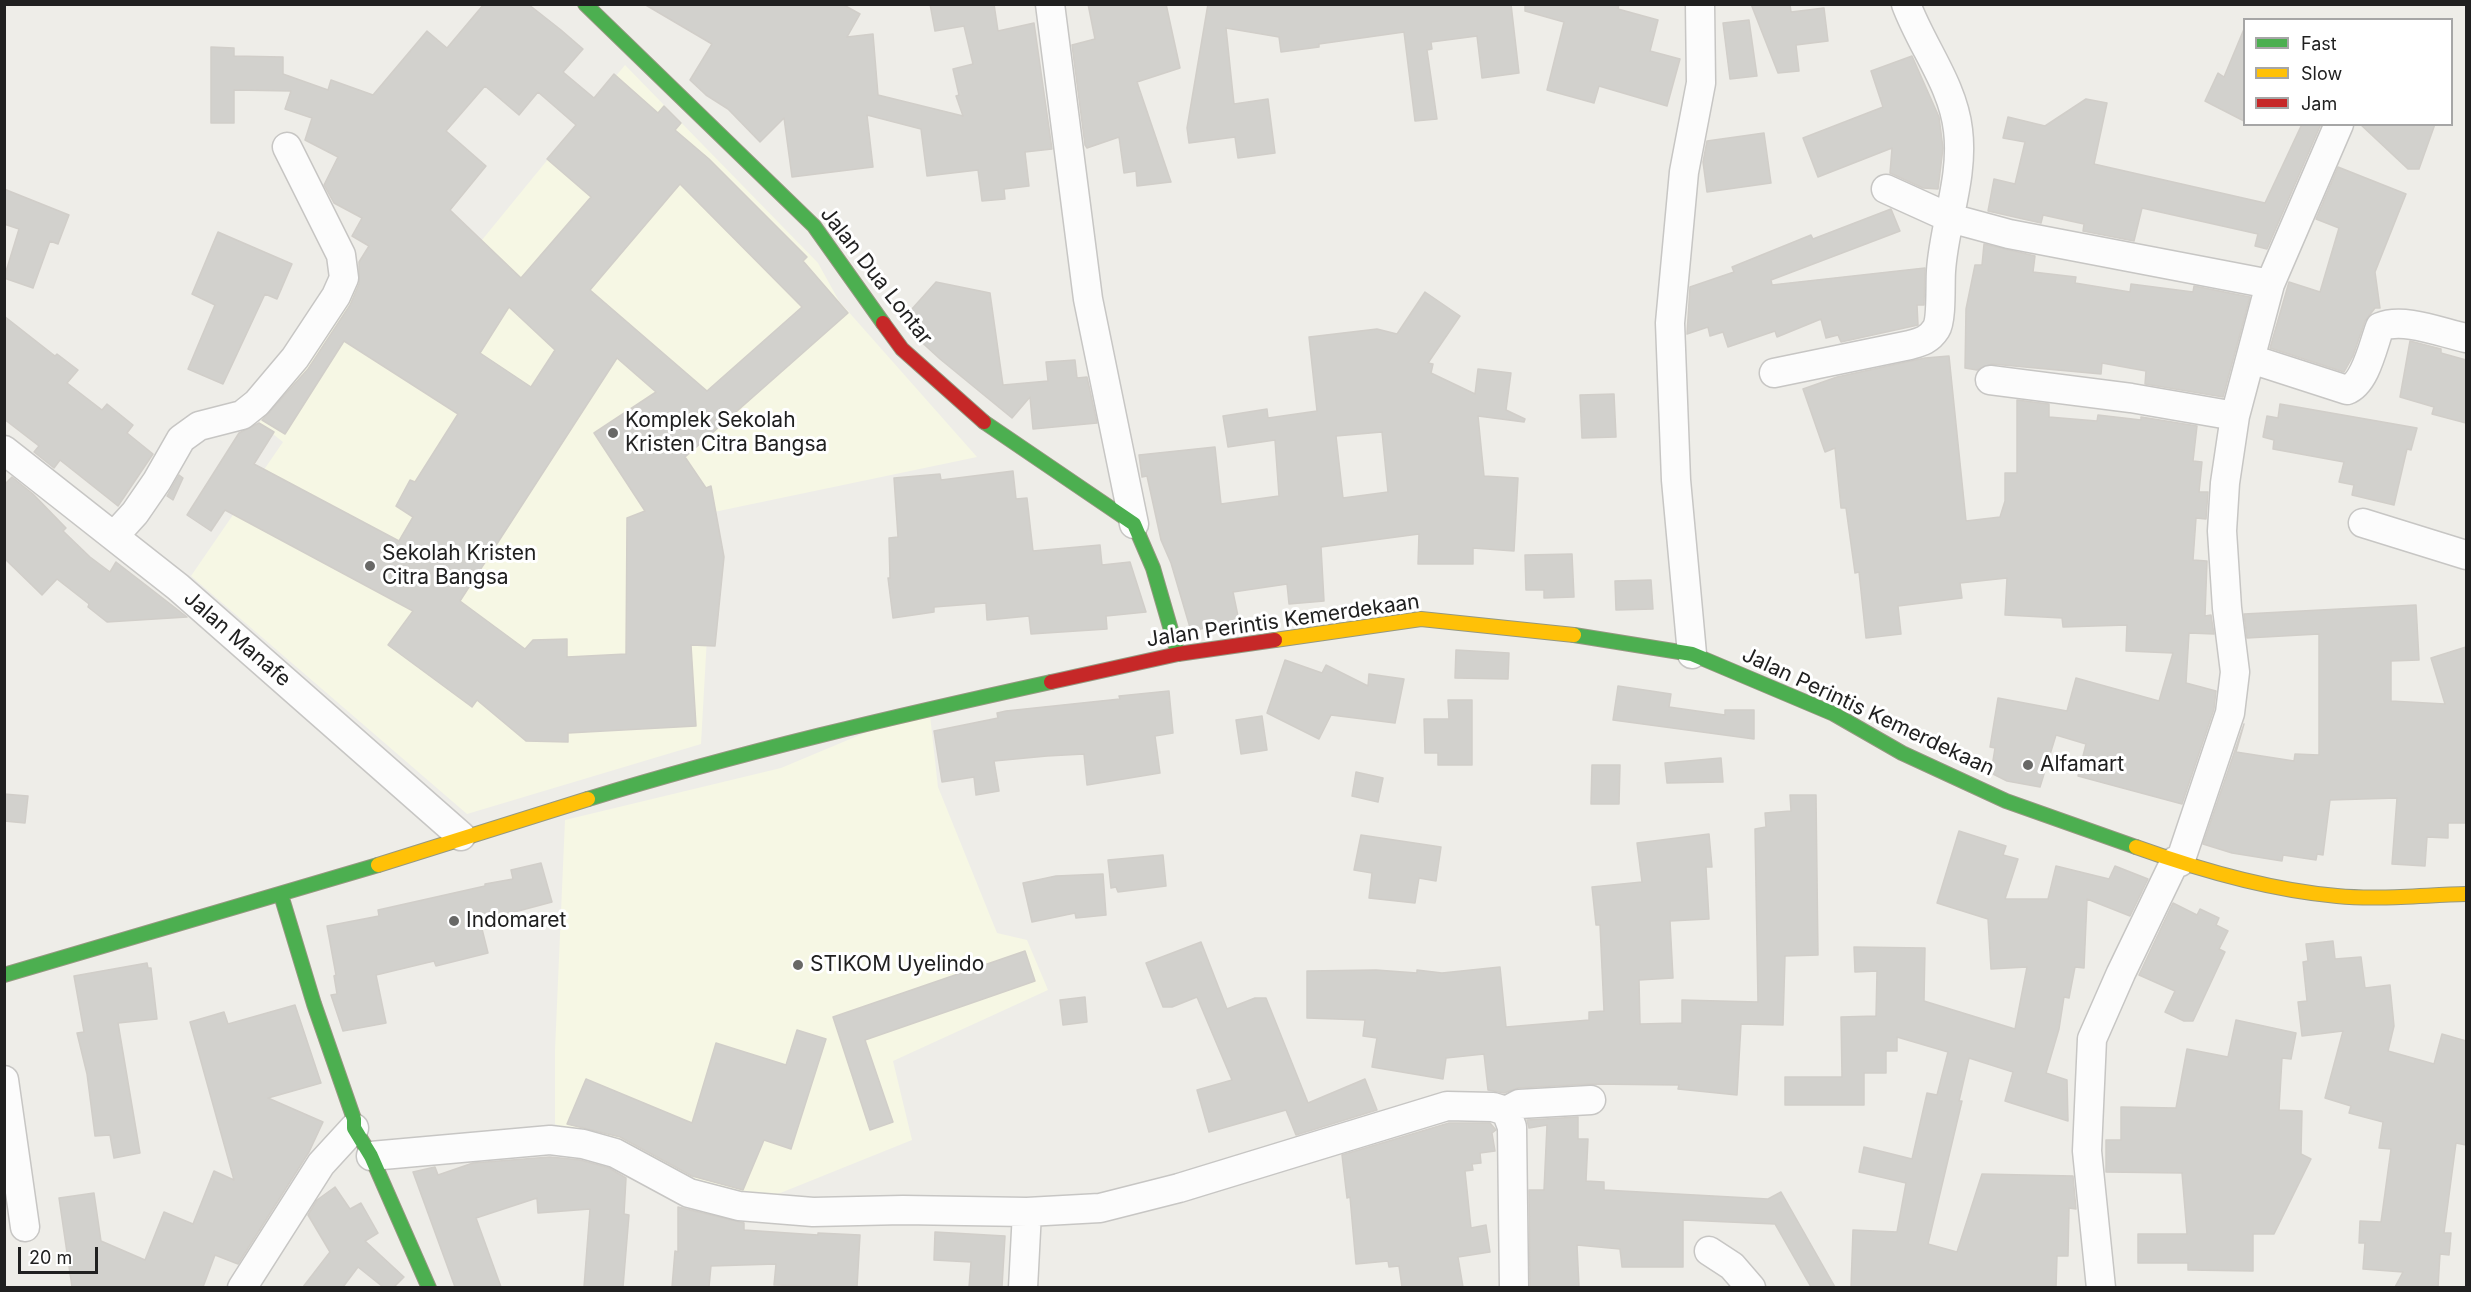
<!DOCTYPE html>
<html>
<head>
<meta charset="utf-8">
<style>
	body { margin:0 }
	#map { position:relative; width:2471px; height:1292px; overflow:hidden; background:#eeede8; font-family:Inter,sans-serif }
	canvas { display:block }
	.frame { position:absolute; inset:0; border:6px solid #202020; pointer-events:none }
	.legend { position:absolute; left:2243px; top:18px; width:210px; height:108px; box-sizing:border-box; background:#fff; border:2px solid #a6a6a6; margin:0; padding:8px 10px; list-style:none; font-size:18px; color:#202020 }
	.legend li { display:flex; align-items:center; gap:12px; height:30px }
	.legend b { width:30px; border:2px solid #a6a6a6 }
	.scale { position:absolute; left:18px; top:1247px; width:80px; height:27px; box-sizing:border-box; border:3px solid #202020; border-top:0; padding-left:8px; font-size:18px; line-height:21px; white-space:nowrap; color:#202020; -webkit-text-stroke:4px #fff; paint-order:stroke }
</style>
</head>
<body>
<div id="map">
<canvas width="2471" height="1292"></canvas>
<div class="frame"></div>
<ul class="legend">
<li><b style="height:8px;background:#4caf50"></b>Fast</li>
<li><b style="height:8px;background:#ffc107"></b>Slow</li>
<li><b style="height:8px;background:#c62828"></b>Jam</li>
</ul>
<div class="scale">20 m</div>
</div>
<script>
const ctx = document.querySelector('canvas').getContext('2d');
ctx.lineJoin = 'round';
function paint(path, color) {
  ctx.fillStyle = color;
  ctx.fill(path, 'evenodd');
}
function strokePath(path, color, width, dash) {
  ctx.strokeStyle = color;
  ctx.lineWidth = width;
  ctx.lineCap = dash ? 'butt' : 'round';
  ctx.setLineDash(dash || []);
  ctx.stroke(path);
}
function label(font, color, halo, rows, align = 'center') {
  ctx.font = font + ' Inter,sans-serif';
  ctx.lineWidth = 6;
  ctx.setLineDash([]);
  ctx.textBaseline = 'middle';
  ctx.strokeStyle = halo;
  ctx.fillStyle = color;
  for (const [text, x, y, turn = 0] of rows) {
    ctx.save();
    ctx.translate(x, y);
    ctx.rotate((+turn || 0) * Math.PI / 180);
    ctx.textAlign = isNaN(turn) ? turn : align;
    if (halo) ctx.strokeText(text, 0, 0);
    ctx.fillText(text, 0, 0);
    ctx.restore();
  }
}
paint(new Path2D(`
	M625,65L818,263L839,301L977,457L714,512L701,744L467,814L191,576L283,442L259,423L376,243L464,262Z
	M929,706L938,787L997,933L1027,940L1048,990L893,1061L912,1140L753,1204L555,1124V1050L565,820L781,768Z`), '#f6f7e4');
const building = new Path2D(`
	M484,4H528L561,30L583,49L563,72L594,98L614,74L658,113L664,106L681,123L675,130L709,159L807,257L803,261L848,313L685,457L706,488L711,486L724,557L715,646L691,645L696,726L568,733V742L526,741L477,700L472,707L388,645L413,611L225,510L211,531L187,515L239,433L259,423L274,432L254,464L399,541L413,517L396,506L410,480L415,482L458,414L344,341L285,434L262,420L308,369L350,305L359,284V262L369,246L352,236L362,218L334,203L324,185L338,157L305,140L312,118L285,109L291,91L234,90V123H211V47L234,48V56L283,57V74L328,90L331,80L373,95L427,31L447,48ZM485,86L519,115L538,92L576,125L547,159L591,197L521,278L450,210L486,166L446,131ZM680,184L802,307L707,391L590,290ZM509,307L555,350L531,387L480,353ZM617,358L656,392L594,433L645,511L627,518L626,654L567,657V639L533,640L525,649L460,601Z
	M644,4H842L860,14L847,37L873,34L878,95L963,116L956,96L959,95L953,69L973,64L964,26L935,31L930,4H994L998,31L1034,23L1052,149L1025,152L1029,186L1004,189L1005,199L982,201L978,170L927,176L921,129L867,115L873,167L792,177L784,118L760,142L728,109L706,95L690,80L712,44Z
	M1088,4H1166L1180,68L1137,82L1171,182L1137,186L1136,171L1124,173L1119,137L1087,148L1085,145L1072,45L1095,39Z
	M1208,4H1511L1519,73L1482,78L1477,36L1431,42L1432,49L1427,50L1437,119L1415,121L1404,32L1319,44V47L1281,52L1279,37L1226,28L1234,104L1268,99L1275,153L1238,158L1235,137L1189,143L1187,128Z
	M1525,4H1619L1618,9L1658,20L1650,51L1680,59L1667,106L1599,86L1594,103L1547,90L1564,22L1525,11Z
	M1751,4H1790L1791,12L1824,8L1828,41L1796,45L1799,71L1778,73Z
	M1749,20L1757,76L1730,79L1723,23Z
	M2244,29V121L2205,101L2218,73L2224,77Z
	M1912,56L1939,117L1943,148L1938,189L1923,188L1890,173L1892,148L1818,177L1803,138L1883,107L1871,71Z
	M2086,99L2107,103L2094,164L2265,203L2302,124H2321L2267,249L2255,246L2258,234L2142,208L2134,241L2083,231L2084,224L2043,215L2041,223L1988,211L1994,179L2015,184L2025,142L2003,138L2008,117L2045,126Z
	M2360,124H2435L2419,169H2408Z
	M1764,133L1771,183L1707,192L1703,162L1707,141Z
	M2338,167L2406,194L2375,272L2380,308H2375L2365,321L2353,356L2344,372L2270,348L2289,282L2320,292L2339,228L2316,219Z
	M4,189L69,215L58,244L50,241L33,288L4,278L19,229L4,224Z
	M1891,209L1900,231L1771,280L1772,285L1925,268L1924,305H1917L1918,325L1841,342L1838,335L1826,338L1821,319L1777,337L1775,331L1728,347L1723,332L1710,336L1708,327L1687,334L1690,287L1734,272L1732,267L1811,235L1813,239Z
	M218,232L292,264L277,299L265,294L223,384L188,369L215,305L192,294Z
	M1984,244L2035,256L2033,272L2076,277L2075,283L2130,292L2131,284L2193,292L2194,286L2250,297L2223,397L2145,384L2146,371L2102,363L2101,374L1992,364L1977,370L1965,368L1966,309L1975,265H1982Z
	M936,282L990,293L1003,385L1048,381L1046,362L1075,360L1077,378L1087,377L1097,423L1033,429L1030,397L1012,418L940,359L916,337L903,319Z
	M1425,292L1460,316L1428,363L1433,364L1431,373L1475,394L1478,369L1511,373L1506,410L1525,419L1524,422L1478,416L1484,476L1518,478L1514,551L1473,548V564H1418L1419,534L1321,547L1324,601L1289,604L1287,584L1233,592L1239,621L1191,631L1171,563L1161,540L1147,476L1142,477L1139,455L1215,447L1221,504L1279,496L1275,440L1228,447L1223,416L1267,409L1268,418L1317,411L1309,337L1377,329L1397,334ZM1382,432L1388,492L1343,498L1336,436Z
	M4,316L55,356L57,354L78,370L67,383L102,410L107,404L133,425L127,433L153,454L118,506L60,460L54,468L34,452L39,446L4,419Z
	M2410,341L2441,349V353L2466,360V423L2432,414L2434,407L2400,397Z
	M1949,356L1966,521L2000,517L2005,501V473H2017V400L2049,404V417L2097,421L2098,415L2141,420V417L2197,426L2193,461L2202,462L2199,492H2208L2206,519L2196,518L2193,560L2207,561L2205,616L2211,615L2214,634L2189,633L2186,683L2216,691L2214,709L2182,804L2078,776L2086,744L2056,735L2040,787L2007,781L1991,773L1995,748L1990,747L1998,698L2067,711L2076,678L2159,701L2173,653L2126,651L2127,625L2063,627L2062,618L2005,615L2007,578L1960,583L1962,598L1898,606L1901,634L1866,638L1859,572L1855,573L1846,508H1841L1835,448L1825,452L1803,389L1837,377L1925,358Z
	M1614,394L1616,437L1582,438L1580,395Z
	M2280,404L2417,428L2411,450L2407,449L2394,505L2352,495L2354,485L2339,482L2344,462L2273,449L2274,440L2263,437L2267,416L2278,418Z
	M1013,471L1016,499L1027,498L1033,551L1100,545L1102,565L1130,562L1146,612L1106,616L1107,629L1031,634L1029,616L987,620L986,603L934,607V612L893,618L888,578H890L889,538L898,537L894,478L940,474L941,480Z
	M179,475L183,478L173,500L167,496Z
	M12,477L33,494L66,528L63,531L90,557L110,572L116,562L187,617L107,622L88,607L89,604L57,579L42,595L4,558V485Z
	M1572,554L1574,597L1544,598V590H1526L1525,555Z
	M1651,580L1653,609L1616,610L1615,581Z
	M2416,605L2419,660L2391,661V701L2445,704L2431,658L2466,647V823H2448V838L2427,837L2425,866L2392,864L2397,798L2330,800L2323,855L2317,854L2316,860L2283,855L2282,861L2232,853L2203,844L2244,724L2236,752L2294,761L2295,754L2319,755V634L2247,638L2244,614Z
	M1456,650L1509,653L1508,679L1455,678Z
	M1285,660L1322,673L1326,665L1368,686L1369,674L1404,679L1395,723L1331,715L1319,739L1267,713Z
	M1618,686L1671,694L1669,707L1725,715V710H1754V739L1613,720Z
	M1169,691L1173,733L1155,736L1160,773L1087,785L1084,754L1047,756L994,761L999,791L976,795L974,777L942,782L934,731L998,718L997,713L1006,711L1120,699L1119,696Z
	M1448,700H1472V765H1438V753H1425L1424,719H1449Z
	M1262,716L1267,750L1241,754L1236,720Z
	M1721,758L1723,782L1667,783L1665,763Z
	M1592,765H1620L1619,804H1591Z
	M1356,772L1383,778L1378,802L1352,796Z
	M4,794L28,796L25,823L4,821Z
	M1790,795H1816L1818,955L1785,956L1783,1025L1741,1024L1737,1095L1678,1089L1679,1085L1590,1084L1518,1088L1504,1093L1488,1090L1484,1054L1446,1058L1443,1079L1372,1067L1377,1038L1363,1036L1365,1020L1307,1018V971L1376,970L1417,973V970L1442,973L1500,967L1506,1027L1589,1020V1012L1604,1011L1600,925H1596L1592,887L1642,882L1637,843L1709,834L1712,867H1706L1709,919L1670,921L1673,978L1639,980L1640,1024L1682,1023V1000L1758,1002L1755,829L1766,827L1765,813L1791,811Z
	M1959,831L2006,846L2003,855L2018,859L2005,899H2048L2056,866L2109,879L2115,866L2148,879L2130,916L2087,899L2084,968L2075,967L2069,998L2064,997L2059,1029L2046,1073L2067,1080L2068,1121L2005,1101L2013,1072L1969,1058L1959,1101H1962L1928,1244L1957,1252L1982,1174L2073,1176L2076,1209L2069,1208L2068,1256H2057L2056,1287H1851L1853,1230L1897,1232L1906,1183L1859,1172L1864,1147L1912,1159L1927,1093L1937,1095L1948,1052L1897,1037V1051H1886V1073H1864V1105H1785V1077H1842L1841,1017L1876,1016L1877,971L1855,972L1854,947L1925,948L1924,1001L2015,1029L2027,967L1991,969L1988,919L1937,903Z
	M1361,835L1441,847L1436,881L1419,878L1415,903L1369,898L1372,873L1354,870Z
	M1163,855L1166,886L1118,892L1116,887L1111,888L1108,860Z
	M541,863L552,902L507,914V917L480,921L488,953L436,966L434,961L376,975L386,1023L343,1031L331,995L337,994L334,976L336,975L327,926L379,916L378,910L485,886V884L513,879L511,870Z
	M1103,874L1106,915L1076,918L1075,913L1032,922L1023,883L1056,876Z
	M2173,903L2197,915L2200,909L2219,918L2216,925L2228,931L2219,949L2225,952L2193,1021H2184L2165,1012L2175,991L2139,975Z
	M2333,941L2335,959L2361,957L2365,988L2390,985L2394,1026L2388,1051L2434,1064L2442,1034L2466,1041V1145L2456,1143L2444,1233H2451L2449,1255L2440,1254L2438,1287H2395L2403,1272L2363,1269L2365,1243H2359L2360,1221L2381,1222L2391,1149L2379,1148L2383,1122L2349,1113L2351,1106L2325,1098L2343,1031L2302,1036L2298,1002L2307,1001L2303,962L2308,961L2306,944Z
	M1201,942L1227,1009L1255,998H1266L1308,1103L1365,1079L1377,1110L1296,1135L1286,1110L1209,1132L1197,1090L1232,1080L1197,997L1172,1007H1163L1146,963Z
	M1025,951L1035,981L865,1040L893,1122L870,1130L833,1017Z
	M147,963L148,968H151L157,1019L118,1023L140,1153L114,1158L110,1135L95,1136L87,1074L77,1033L84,1032L74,976Z
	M1085,997L1087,1022L1063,1025L1060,1000Z
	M295,1005L321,1083L268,1098L323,1122L309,1152L238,1264L215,1255L203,1287H72L59,1198L94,1193L101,1241L145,1260L164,1212L193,1224L214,1171L234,1180L190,1022L224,1012L228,1024Z
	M2236,1020L2296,1033L2291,1059L2282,1058L2279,1110L2302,1111L2301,1154L2311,1159L2274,1234H2253V1271L2188,1270V1263H2138V1234H2187L2182,1173L2106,1172V1140H2121V1107L2176,1108L2187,1049L2228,1057Z
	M797,1030L826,1039L791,1149L764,1140L743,1190L692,1176L620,1137L567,1124L586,1079L692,1123L716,1043L786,1065Z
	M1578,1117V1139H1588L1586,1181L1604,1182V1190L1768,1199L1781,1192L1835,1287H1811L1775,1224L1683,1220V1267H1622L1620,1249L1577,1245L1579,1287H1530L1529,1190H1544L1547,1125L1529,1128L1527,1120Z
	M1449,1123H1490L1496,1130L1492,1133L1495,1151L1480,1153L1481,1163L1472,1164L1473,1170L1465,1171L1471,1228L1486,1225L1490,1252L1458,1257L1463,1287H1402L1399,1266L1389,1267L1388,1261L1356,1264L1350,1197L1347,1198L1342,1155Z
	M550,1157L580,1160L609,1168L626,1178L624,1214L629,1215L623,1287H584L590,1209L538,1213L537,1198L476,1218L501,1287H455L413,1172L435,1167L438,1175L473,1163Z
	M335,1187L350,1209L361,1203L378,1233L365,1241L404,1277L394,1287H383L358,1267L343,1287H303L330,1252L308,1215L317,1200Z
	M678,1207L744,1223V1230L818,1235V1233L860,1235L857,1287L774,1285L776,1264L711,1266L709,1287H672L675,1251L678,1252Z
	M935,1232L1005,1236L1002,1287H969L971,1262L934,1260Z`);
paint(building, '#d2d1cd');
strokePath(building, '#d1cec9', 1.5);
const street = new Path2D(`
	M1050,4L1088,299L1134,524
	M1886,189L1950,218L2009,234L2270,284
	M2251,359L2347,390C2366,383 2373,345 2380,327C2404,317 2442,333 2466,338
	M1774,373L1910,345C1921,342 1929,340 1936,329C1942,320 1940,283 1941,271C1944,224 1964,178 1958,130C1953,85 1922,47 1906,4
	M1990,380L2131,398L2235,416
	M4,450L178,587L461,836
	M2363,523L2466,555
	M115,535L135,513L157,481L181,439L199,426L242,415L257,403L295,358L336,296L344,278L341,255L287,147
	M1692,654L1676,480L1670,323L1684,172L1701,83L1700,4
	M2180,862L2230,713L2235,672L2227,608L2222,531L2225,483L2235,416L2270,284L2339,124
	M4,1080L25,1227
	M1506,1111L1519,1104L1591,1100
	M371,1156L550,1140L583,1144L615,1153L689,1193L739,1206L813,1212L903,1210L1027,1212L1100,1208L1179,1188L1447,1106L1493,1107L1506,1111L1512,1127L1514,1288
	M1709,1251L1732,1266L1751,1288
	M242,1288L321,1164L354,1128
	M1023,1288L1027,1212
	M2101,1288L2087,1151L2092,1039L2121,973L2175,861`);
const fast = new Path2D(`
	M585,4L814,226L883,323
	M984,422L1134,524L1153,568L1178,654
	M1574,635L1692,654L1834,714L1902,753L2006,801L2136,847
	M588,799C741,752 896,716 1051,682
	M281,895L314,1004L354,1119V1128L371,1156L429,1288
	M4,975L378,865`);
const slow = new Path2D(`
	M1275,640L1421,619L1574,635
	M2136,847C2200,870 2269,890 2337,896C2379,900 2424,895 2466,894
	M378,865L588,799`);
const jam = new Path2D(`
	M883,323L902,349L984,422
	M1051,682L1178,654L1275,640`);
strokePath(street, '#c7c6c4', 31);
strokePath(fast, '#959880', 16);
strokePath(slow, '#959880', 16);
strokePath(jam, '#959880', 16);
strokePath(street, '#fcfcfc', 28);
strokePath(fast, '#4caf50', 14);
strokePath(slow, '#ffc107', 14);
strokePath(jam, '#c62828', 14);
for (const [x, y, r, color] of [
	[613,433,6,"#686866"],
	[370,566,6,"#686866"],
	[2028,765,6,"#686866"],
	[454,921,6,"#686866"],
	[798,965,6,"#686866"]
]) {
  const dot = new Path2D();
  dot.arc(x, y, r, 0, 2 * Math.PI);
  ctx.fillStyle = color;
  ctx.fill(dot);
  strokePath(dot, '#fff', 2);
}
label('21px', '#202020', '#fff', [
	["Jalan Dua Lontar",876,276,52],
	["Jalan Perintis Kemerdekaan",1283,621,-8],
	["Jalan Manafe",237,639,41],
	["Jalan Perintis Kemerdekaan",1868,712,25]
]);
label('21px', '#202020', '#fff', [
	["Komplek Sekolah",625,421],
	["Kristen Citra Bangsa",625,445],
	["Sekolah Kristen",382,554],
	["Citra Bangsa",382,578],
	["Alfamart",2040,765],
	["Indomaret",466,921],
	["STIKOM Uyelindo",810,965]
], 'left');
</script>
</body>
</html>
